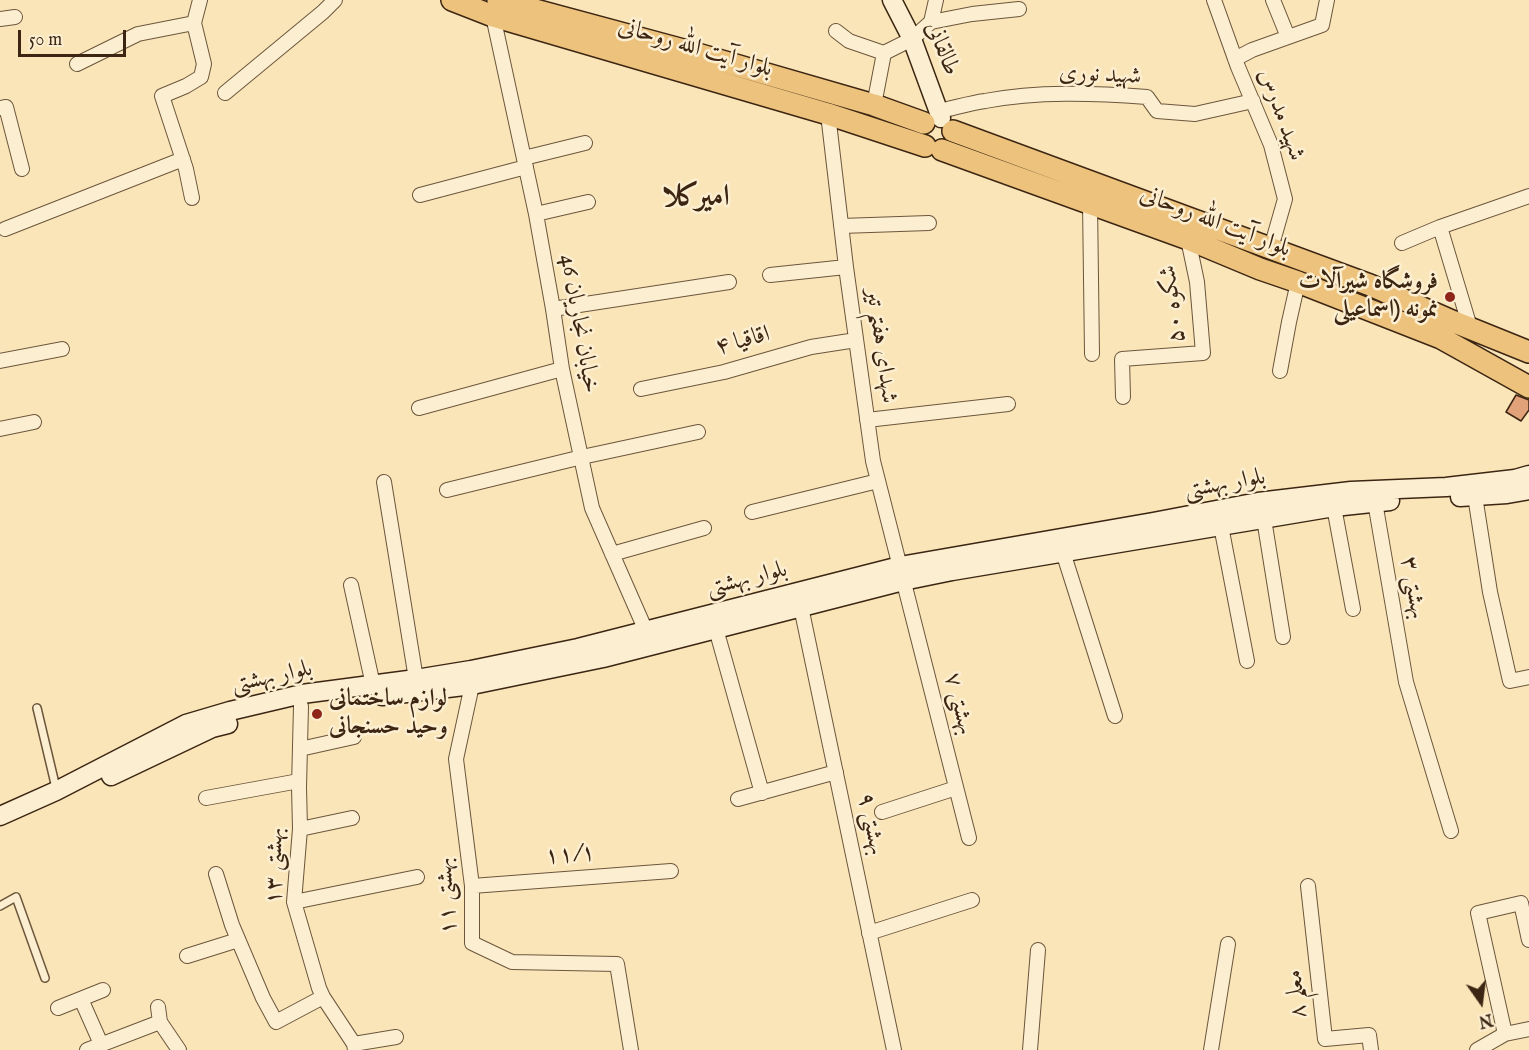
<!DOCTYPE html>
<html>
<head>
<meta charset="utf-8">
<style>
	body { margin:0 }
	#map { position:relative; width:1529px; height:1050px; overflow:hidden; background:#fae5b8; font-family:"IM FELL English",serif }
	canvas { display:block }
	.north { position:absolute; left:1451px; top:972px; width:60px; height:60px; -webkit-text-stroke:4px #fceed1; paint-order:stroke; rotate:166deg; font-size:16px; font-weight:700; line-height:24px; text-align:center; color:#3c2613 }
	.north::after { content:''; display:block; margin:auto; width:21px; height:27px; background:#3c2613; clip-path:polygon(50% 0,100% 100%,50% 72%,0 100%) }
	.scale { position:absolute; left:18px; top:30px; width:108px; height:27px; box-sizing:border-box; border:3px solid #3c2613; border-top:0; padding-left:8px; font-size:18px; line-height:21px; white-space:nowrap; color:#3c2613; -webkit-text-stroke:4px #fceed1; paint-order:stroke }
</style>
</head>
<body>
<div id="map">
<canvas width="1529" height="1050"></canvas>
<div class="north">N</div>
<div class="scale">50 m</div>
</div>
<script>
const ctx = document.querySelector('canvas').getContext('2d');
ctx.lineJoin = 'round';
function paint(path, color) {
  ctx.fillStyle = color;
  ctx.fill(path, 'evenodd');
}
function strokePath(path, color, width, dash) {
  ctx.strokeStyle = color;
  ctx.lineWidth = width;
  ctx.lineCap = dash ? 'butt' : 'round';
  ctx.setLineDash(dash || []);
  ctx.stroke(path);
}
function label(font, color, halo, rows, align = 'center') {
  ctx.font = font + ' "IM FELL English",Amiri,serif';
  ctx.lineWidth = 5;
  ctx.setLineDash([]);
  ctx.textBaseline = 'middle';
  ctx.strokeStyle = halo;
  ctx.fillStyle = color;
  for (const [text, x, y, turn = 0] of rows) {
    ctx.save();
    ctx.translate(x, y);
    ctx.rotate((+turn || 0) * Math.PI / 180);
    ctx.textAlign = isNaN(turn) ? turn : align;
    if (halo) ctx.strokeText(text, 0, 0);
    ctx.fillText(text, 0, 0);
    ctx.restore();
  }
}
const building = new Path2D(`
	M1516,395L1529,400V410L1521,421L1506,412Z`);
paint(building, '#e1a27a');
strokePath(building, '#3c2613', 1.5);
const service = new Path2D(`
	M37,708L56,788
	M0,906L16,897L45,978`);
const minor = new Path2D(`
	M1214,0L1238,67L1271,145L1285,199L1271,248
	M1273,0L1288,37
	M493,16L536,214L553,309L562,369L592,508L646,631
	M0,19L15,17
	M931,22L972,14L1019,9
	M836,31L849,41L884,53
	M1235,59L1252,50L1322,25L1327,0
	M77,64L138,34L194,23
	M225,93L323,12L335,0
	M874,105L884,53L912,39L931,22L936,0
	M0,108L6,107L22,169
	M939,111C954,108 970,103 985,101C1038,91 1094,93 1147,97L1157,111L1195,114L1253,101
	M828,114L846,267L873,461L969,838
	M524,158L585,143
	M420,195L526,167
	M192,198L186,169L162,96L186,86L201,77L204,64L194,23L200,0
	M1090,203L1092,354
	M536,214L588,202
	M841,226L929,223
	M1440,227L1470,327
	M5,229L183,159
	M1402,243L1440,227L1529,196
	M770,275L846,267
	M553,309L729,282
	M0,361L62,349
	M1280,371L1289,322L1298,282
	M641,389L724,372L811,347L856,340
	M1123,397L1122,359L1203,353L1197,282L1188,239
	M419,408L562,369
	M867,420L1008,404
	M0,429L34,422
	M384,482L416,679
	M447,490L582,457L698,432
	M1475,496L1490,592L1510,681L1529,677
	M1375,502L1406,682L1451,831
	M1334,507L1353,609
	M752,512L878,481
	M1264,519L1283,637
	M1221,526L1247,661
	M1063,552L1115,716
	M612,554L704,528
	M351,585L373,685
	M801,607L894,1050
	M716,629L762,793
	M472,685L456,759L472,886V943L512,962L617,964L631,1050
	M301,706L299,787L300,829L294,902L319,988L323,997L354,1044L355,1050
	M300,749L354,737
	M206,798L299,781
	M738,799L836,772
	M882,812L956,788
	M300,829L352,818
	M216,874L232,925L263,998L276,1022L323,997
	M472,886L671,871
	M1308,886L1325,1039L1369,1035L1371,1050
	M294,902L417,877
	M869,933L972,900
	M187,956L238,940
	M81,999L101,1044
	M158,1007L160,1022L179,1050
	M58,1008L103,990
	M1505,1034L1478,913L1521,903L1529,940
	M354,1044L396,1037
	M87,1050L160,1022
	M1030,1050L1038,950
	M1211,1050L1228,944
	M1477,1050L1505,1034L1529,1029`);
const secondary = new Path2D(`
	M892,0L912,39L941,118
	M1460,497L1507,494L1529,490
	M382,696L472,685L603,658L903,581L952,571L1334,507L1390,501
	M111,776L212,728L228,724
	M0,816L56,791L186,724L230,711L302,694L416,679L471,670L578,648L900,566L1153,522L1258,502L1351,491L1446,487L1515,479L1529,475`);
const primary = new Path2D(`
	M452,0L493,16L828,114L925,146
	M498,0L687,51L874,105L924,123
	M953,131L1370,285L1452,321L1529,352
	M942,150L1188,239L1260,269L1298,282L1441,338L1529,387`);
strokePath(service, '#6c563c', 10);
strokePath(minor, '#6c563c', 16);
strokePath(secondary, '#3c2613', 21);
strokePath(primary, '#3c2613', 24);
strokePath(service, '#fceed1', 7);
strokePath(minor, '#fceed1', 14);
strokePath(secondary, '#fceed1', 18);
strokePath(primary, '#edc27c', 21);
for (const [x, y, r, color] of [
	[1450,297,6,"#8f2418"],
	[317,714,6,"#8f2418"]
]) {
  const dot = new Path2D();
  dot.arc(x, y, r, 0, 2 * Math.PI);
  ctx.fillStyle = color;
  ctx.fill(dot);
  strokePath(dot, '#fceed1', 2);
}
label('24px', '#3c2613', '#fceed1', [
	["بلوار آیت الله روحانی",695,49,16],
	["طالقانی",941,49,68],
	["شهید نوری",1100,76,3],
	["شهید مدرس",1280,115,70],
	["بلوار آیت الله روحانی",1215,223,21],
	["شکوه ۵۰",1174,304,-97],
	["خیابان نجاریان 46",578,324,80],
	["اقاقیا ۴",743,342,-15],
	["شهدای هفتم تیر",880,346,82],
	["بلوار بهشتی",1225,485,-10],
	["بلوار بهشتی",747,580,-14],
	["بهشتی ۳",1412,588,80],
	["بلوار بهشتی",272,678,-12],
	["بهشتی ۷",958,704,76],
	["بهشتی ۹",870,824,78],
	["۱۱/۱",570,856,-4],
	["بهشتی ۱۳",276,866,-89],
	["بهشتی ۱۱",448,896,-94],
	["معلم ۸",1298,994,-96]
]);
label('bold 24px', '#3c2613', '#fceed1', [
	["فروشگاه شیرآلات",1438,283],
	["نمونه (اسماعیلی",1438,311],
	["لوازم ساختمانی",329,700,"left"],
	["وحید حسنجانی",329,728,"left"]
], 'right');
label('bold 30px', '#3c2613', '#fceed1', [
	["امیرکلا",696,199]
]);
</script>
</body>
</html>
